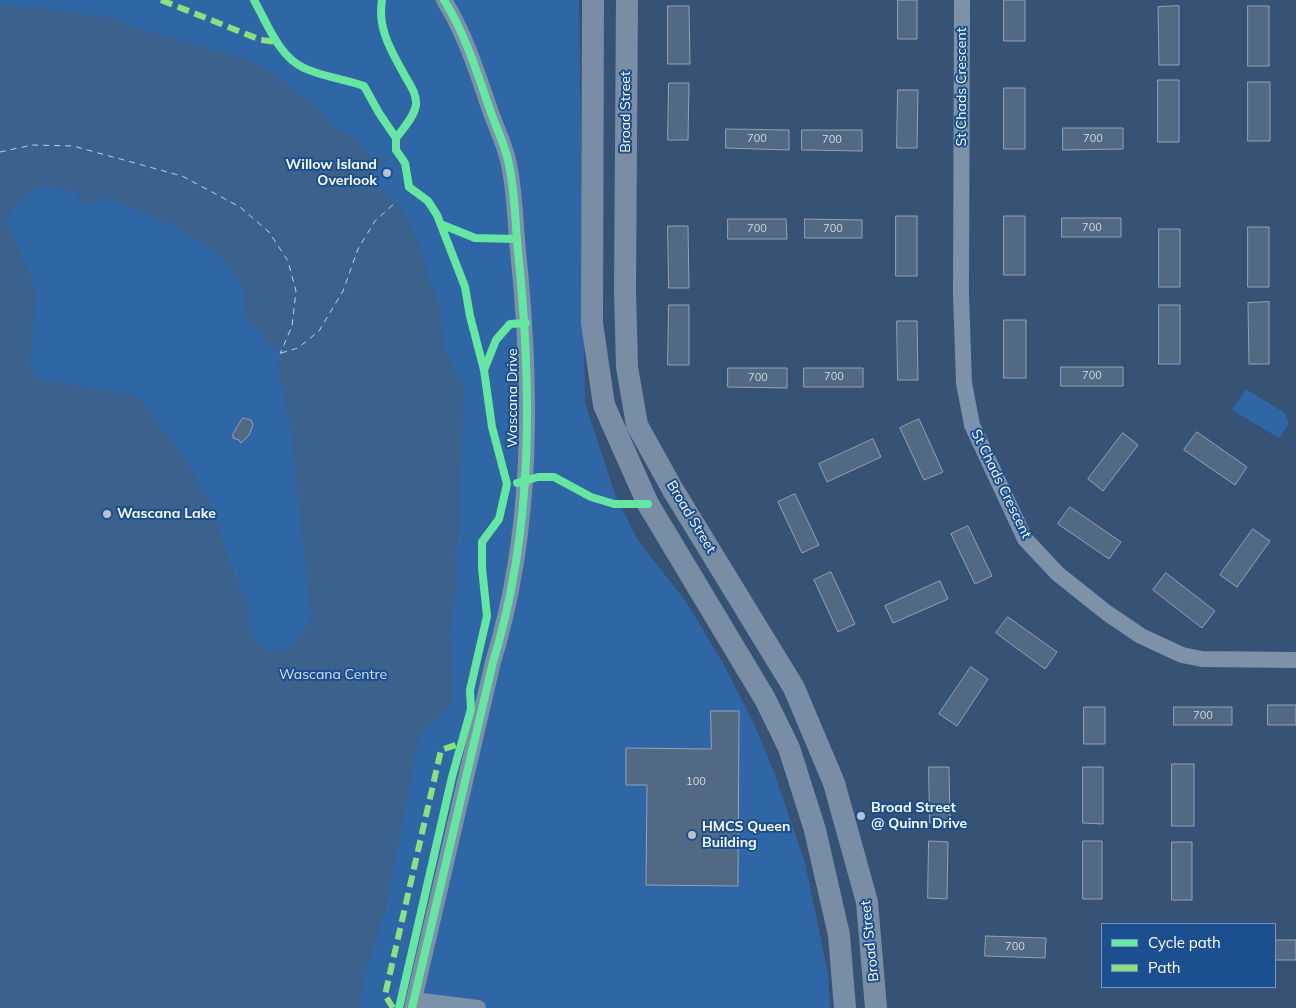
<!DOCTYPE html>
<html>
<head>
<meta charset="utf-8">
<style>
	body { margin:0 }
	#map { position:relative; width:1296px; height:1008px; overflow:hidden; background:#365274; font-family:Mulish,sans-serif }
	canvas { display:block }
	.legend { position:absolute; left:1101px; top:923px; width:175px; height:65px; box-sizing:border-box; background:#1b4f8f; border:1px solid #7695bc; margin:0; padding:6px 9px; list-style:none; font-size:15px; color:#fff }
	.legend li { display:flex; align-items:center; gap:10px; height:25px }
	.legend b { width:25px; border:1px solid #7695bc }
</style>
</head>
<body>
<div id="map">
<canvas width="1296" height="1008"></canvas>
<ul class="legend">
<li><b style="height:6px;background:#66e7a1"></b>Cycle path</li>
<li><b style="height:6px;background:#8de07e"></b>Path</li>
</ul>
</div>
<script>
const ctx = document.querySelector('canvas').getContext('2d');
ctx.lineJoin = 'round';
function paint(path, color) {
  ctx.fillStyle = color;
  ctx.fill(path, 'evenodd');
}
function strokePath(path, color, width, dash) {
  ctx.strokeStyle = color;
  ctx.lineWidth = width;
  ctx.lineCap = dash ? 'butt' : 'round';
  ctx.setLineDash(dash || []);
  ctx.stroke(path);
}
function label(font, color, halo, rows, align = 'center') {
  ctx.font = font + ' Mulish,sans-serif';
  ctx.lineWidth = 4;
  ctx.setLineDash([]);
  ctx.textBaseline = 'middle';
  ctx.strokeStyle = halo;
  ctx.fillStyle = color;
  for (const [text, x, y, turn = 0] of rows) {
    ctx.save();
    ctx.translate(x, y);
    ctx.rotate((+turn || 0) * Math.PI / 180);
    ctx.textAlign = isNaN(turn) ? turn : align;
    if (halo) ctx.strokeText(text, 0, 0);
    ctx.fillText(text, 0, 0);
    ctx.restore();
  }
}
paint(new Path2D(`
	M0,0H579L585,403L615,494L637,539L687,603L725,667L753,722L774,772L805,863L828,974L830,1008H0Z
	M1246,389L1285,413L1289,424L1279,438L1232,410Z`), '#2f66a5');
paint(new Path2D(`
	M0,6H16L71,12L115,19L134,28L249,60L277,76L318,109L336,129L349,134L367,151L375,161L387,156L388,160L375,167L372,178L369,180L373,185L382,188L394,204L399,203L415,234L439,307L445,350L464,386L460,494L461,526L454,558L458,576L449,635L453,646L452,704L419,735L387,904L364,976L359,1008H0ZM43,186L77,192L80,203L87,204L107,197C154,219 216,236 242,286C246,294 242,305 245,313C251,327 266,332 270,350L279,348L281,359L277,361L291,431L311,619C299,640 296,647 271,652L257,644L249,629V605L231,566L209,499L182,455L138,396L37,379L30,369L36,289L7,222C15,203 24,194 43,186Z`), '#3b618d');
strokePath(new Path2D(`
	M0,152L32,145L73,146L182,176L240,207L269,232L288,261L296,291L292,326L280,354
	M281,353L298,348L319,331L343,291L358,249L375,221L396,202`), '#b5d3f5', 1, [6, 5]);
const building = new Path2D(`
	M898,0H917V39H898Z
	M1004,0H1025V41H1004Z
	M668,6H689L690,64H668Z
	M1179,6V65H1159L1158,7Z
	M1248,6H1269V66H1248Z
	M1158,80H1179V142H1158Z
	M1248,82H1270V141H1248Z
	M669,83H689L688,140H668Z
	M1004,88H1025V149H1004Z
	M898,90H918L917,148H897Z
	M1063,128H1123V149L1063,150Z
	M726,129L789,130V150L726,148Z
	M802,130H862V151L802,150Z
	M896,216H917V276H896Z
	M1004,216H1025V275H1004Z
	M1062,218H1121V237H1062Z
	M728,219H786L787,239H728Z
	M805,219L862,220V238H805Z
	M668,226H688L689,288H669Z
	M1248,227H1269V287H1248Z
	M1159,229H1180V287H1159Z
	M1269,302V364H1249L1248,303Z
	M669,305H689V365H668Z
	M1159,305H1180V364H1159Z
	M1004,320H1026V378H1004Z
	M897,321H917L918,380H898Z
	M1061,367H1123V386H1061Z
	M728,368H787V388L728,387Z
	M804,368H863V387H804Z
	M243,418L251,420L253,425L249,435L241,443L239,440L233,438V434Z
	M919,419L943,472L924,480L900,428Z
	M1197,432L1247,467L1235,485L1184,450Z
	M1123,433L1138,445L1103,491L1088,479Z
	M873,439L881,457L827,482L819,464Z
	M795,494L819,545L802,553L778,502Z
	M1070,507L1121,542L1109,559L1058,524Z
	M968,526L992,576L975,584L951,534Z
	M1253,529L1270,541L1237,587L1220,575Z
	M831,572L855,624L838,632L814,580Z
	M1166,573L1215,611L1202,628L1153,590Z
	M940,581L948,599L893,623L885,606Z
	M1008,617L1057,652L1045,669L996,633Z
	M971,667L988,679L957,726L939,714Z
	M1268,705H1296V725H1268Z
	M1084,707H1105V744H1084Z
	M1174,707H1232V725H1174Z
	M711,711H739L738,886L646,885L647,785H626V748L711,749Z
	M1172,764H1194V826H1172Z
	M929,767H949L950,823H930Z
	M1083,767H1103V824L1083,823Z
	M929,841L948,842L947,899L928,898Z
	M1083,841H1102V899H1083Z
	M1172,842H1192V900H1172Z
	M986,936L1046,938L1045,958L985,956Z
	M1275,940H1296V960H1275Z`);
paint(building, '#526984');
strokePath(building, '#92a2b6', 1);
strokePath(new Path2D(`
	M962,0L961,294L964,383L972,425L1025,539L1058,574L1107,613L1141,636L1182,655L1202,659L1296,660
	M414,1000L478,1008
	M412,1008L493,662C534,529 532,387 518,251C515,221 515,189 508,160C504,143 495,125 489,107C476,69 465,34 444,0`), '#7d92a8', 16);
strokePath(new Path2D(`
	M593,0L592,323L604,405L648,504L765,699L789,748L815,830L839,935L845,1008
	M627,0L625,291L627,367L637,425L673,490L794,688L834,783L867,902L876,1008`), '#798da4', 22);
strokePath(new Path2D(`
	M161,0L261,40L277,42
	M393,1008L385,995L441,750L462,743`), '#8de07e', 6, [12, 6]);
strokePath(new Path2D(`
	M254,0C267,23 279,57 304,68C323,77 345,79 364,86L379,113L396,138V150L405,163L409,187L428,201L437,215L465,287L470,316L484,370L492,427L507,484L499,519L482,542V568L487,616L470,690L471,709L452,777L399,1008
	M382,0C377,29 392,52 405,76C410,85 417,94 416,105C414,117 403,129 396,138
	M443,225L475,238L516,239
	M484,370L496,340L510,324L526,323
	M517,483L538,477H554L591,497L614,504H648
	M412,1008L493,662C534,529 532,387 518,251C515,221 515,189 508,160C504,143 495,125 489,107C476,69 465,34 444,0`), '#66e7a1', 8);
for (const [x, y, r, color] of [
	[387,173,5,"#b9c2ce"],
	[107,514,5,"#b9c2ce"],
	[861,816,5,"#b9c2ce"],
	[692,835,5,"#b9c2ce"]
]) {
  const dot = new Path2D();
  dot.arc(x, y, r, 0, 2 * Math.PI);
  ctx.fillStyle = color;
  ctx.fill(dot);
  strokePath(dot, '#1b4f8f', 2);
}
label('11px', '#d4dae0', null, [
	["700",757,139],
	["700",1093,139],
	["700",832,140],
	["700",1092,228],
	["700",757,229],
	["700",833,229],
	["700",1092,376],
	["700",834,377],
	["700",758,378],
	["700",1203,716],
	["100",696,782],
	["700",1015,947]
]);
label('14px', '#fff', '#1b4f8f', [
	["St Chads Crescent",962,87,-90],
	["Broad Street",626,112,-90],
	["Wascana Drive",513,398,-90],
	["St Chads Crescent",1001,484,64],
	["Broad Street",691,517,59],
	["Broad Street",870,941,-96]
]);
label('bold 14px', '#fff', '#1b4f8f', [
	["Willow Island",377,165,"right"],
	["Overlook",377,181,"right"],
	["Wascana Lake",117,514],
	["Broad Street",871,808],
	["@ Quinn Drive",871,824],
	["HMCS Queen",702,827],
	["Building",702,843]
], 'left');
label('14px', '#cfe3fa', '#1b4f8f', [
	["Wascana Centre",333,675]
]);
</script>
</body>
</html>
